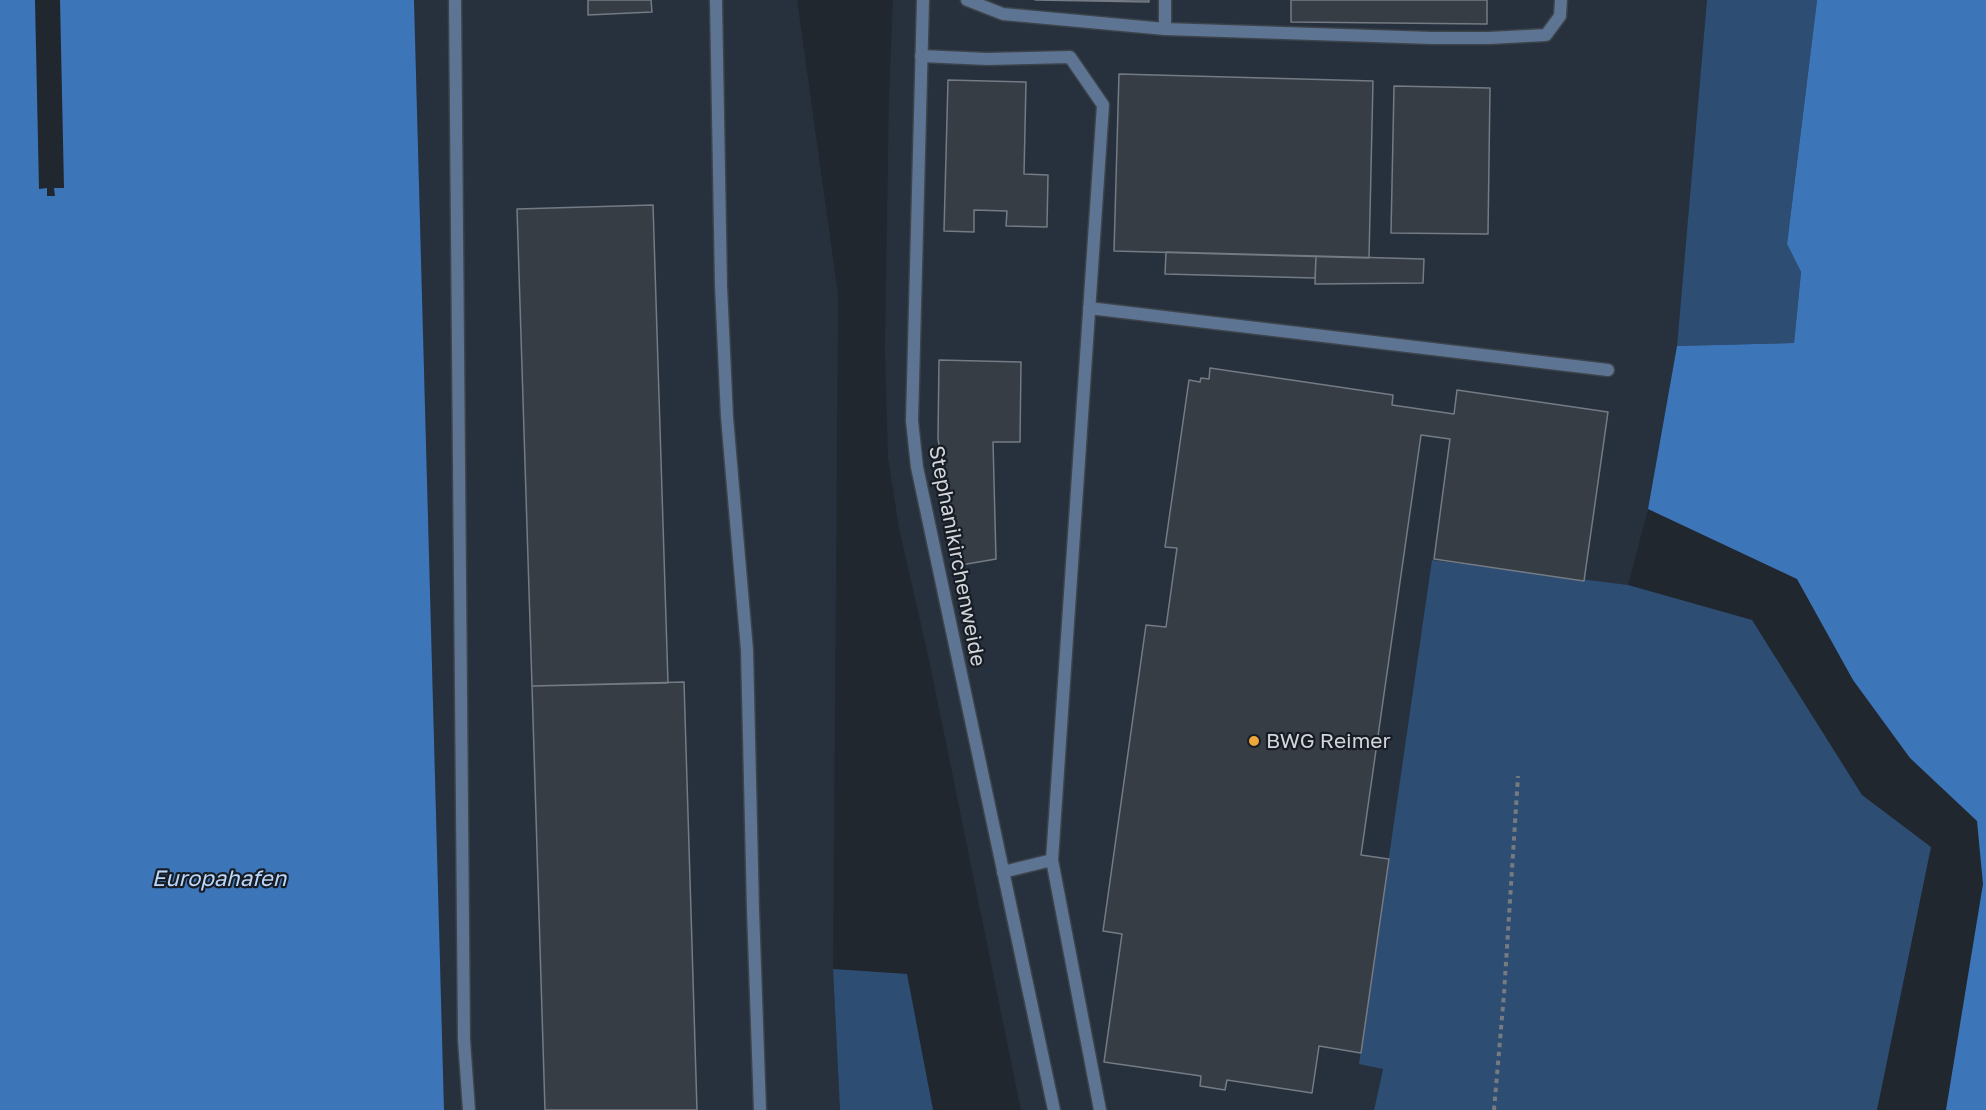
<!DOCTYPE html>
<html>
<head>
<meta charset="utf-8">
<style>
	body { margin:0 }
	canvas { display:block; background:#21272f }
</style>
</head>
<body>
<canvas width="1986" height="1110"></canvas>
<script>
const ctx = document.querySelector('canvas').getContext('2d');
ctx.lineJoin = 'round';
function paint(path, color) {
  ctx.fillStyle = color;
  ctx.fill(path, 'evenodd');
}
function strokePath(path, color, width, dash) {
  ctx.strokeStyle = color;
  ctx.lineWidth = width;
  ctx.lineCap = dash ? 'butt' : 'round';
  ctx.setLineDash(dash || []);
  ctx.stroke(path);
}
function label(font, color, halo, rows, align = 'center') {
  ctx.font = font + ' "Golos Text",sans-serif';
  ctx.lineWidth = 4.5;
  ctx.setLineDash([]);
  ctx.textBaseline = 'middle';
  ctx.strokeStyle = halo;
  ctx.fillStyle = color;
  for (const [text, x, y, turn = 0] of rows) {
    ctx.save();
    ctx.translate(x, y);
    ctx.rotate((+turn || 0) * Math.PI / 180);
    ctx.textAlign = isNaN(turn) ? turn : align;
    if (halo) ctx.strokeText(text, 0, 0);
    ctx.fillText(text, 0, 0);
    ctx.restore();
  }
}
paint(new Path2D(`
	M414,0H797L838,295L833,969L840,1110H444Z
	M893,0H1707L1677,346L1648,509L1628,585L1433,560L1360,1064L1383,1068L1374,1110H1021L930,664L899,528L888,457L885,349L889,99Z`), '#27313d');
paint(new Path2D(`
	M1707,0H1817L1787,244L1801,272L1794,343L1677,346Z
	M1432,560L1628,585L1752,620L1862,795L1931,847L1877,1110H1374L1383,1069L1359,1064Z
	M833,969L907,974L933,1110H840Z`), '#2e4d73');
paint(new Path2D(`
	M0,0H414L444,1110H0Z
	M1817,0H1986V1110H1946L1983,884L1977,821L1910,758L1853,680L1797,579L1648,509L1677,346L1794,343L1801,272L1787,244Z`), '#3d75b9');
paint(new Path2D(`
	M35,0H60L64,188H54L55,196H47V188L39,189Z`), '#21272f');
const building = new Path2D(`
	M588,0H651L652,12L588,15Z
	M1035,0H1149V2Z
	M1291,0H1487V24L1291,22Z
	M1119,74L1373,81L1369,258L1114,251Z
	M948,80L1026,82L1024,174L1048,175L1047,227L1006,226L1007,211L974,210V232L944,231Z
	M1394,86L1490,88L1488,234L1391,233Z
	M653,205L668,683L532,686L517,209Z
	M1166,252L1316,256L1315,278L1165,274Z
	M1316,256L1424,259L1423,283L1315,284Z
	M939,360L1021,362L1020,442H993L996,559L961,565L938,439Z
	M1210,368L1393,395L1392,405L1454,414L1457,390L1608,412L1584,581L1434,559L1450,439L1421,435L1361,855L1389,859L1361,1053L1319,1046L1312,1093L1227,1080L1225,1090L1200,1086L1201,1076L1104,1062L1122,934L1103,931L1146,625L1166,627L1177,548L1165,547L1189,380L1200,382L1201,378L1209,379Z
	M684,682L697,1110H545L532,686Z`);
paint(building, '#363d45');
strokePath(building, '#747b84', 1.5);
const service = new Path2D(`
	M455,0L464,1040L469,1110
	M716,0L721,286L727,417L747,650L753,910L760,1110
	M967,0L1003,14L1165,29L1432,38H1489L1546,35L1560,16L1561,0
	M1165,0V29
	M921,56L987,59L1070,57L1103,105L1052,860L1100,1110
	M1089,308L1608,370
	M1003,872L1052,860`);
const minor = new Path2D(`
	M923,0L912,421L917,467L1054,1110`);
strokePath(service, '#3d434b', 15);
strokePath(minor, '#3d434b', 15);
strokePath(new Path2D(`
	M1494,1110L1504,994L1518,776`), '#767b81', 4, [4.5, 4.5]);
strokePath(service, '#5d7492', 12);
strokePath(minor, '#5d7492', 12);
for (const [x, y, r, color] of [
	[1254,741,6,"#eda83b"]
]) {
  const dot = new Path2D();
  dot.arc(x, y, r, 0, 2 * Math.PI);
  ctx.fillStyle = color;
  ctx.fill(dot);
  strokePath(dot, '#181d25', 2);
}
label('21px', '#d2d6db', '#181d25', [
	["Stephanikirchenweide",957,556,79]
]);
label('21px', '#d2d6db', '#181d25', [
	["BWG Reimer",1266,741]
], 'left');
label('italic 22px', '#bad7fc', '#181d25', [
	["Europahafen",219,879]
]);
</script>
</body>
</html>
